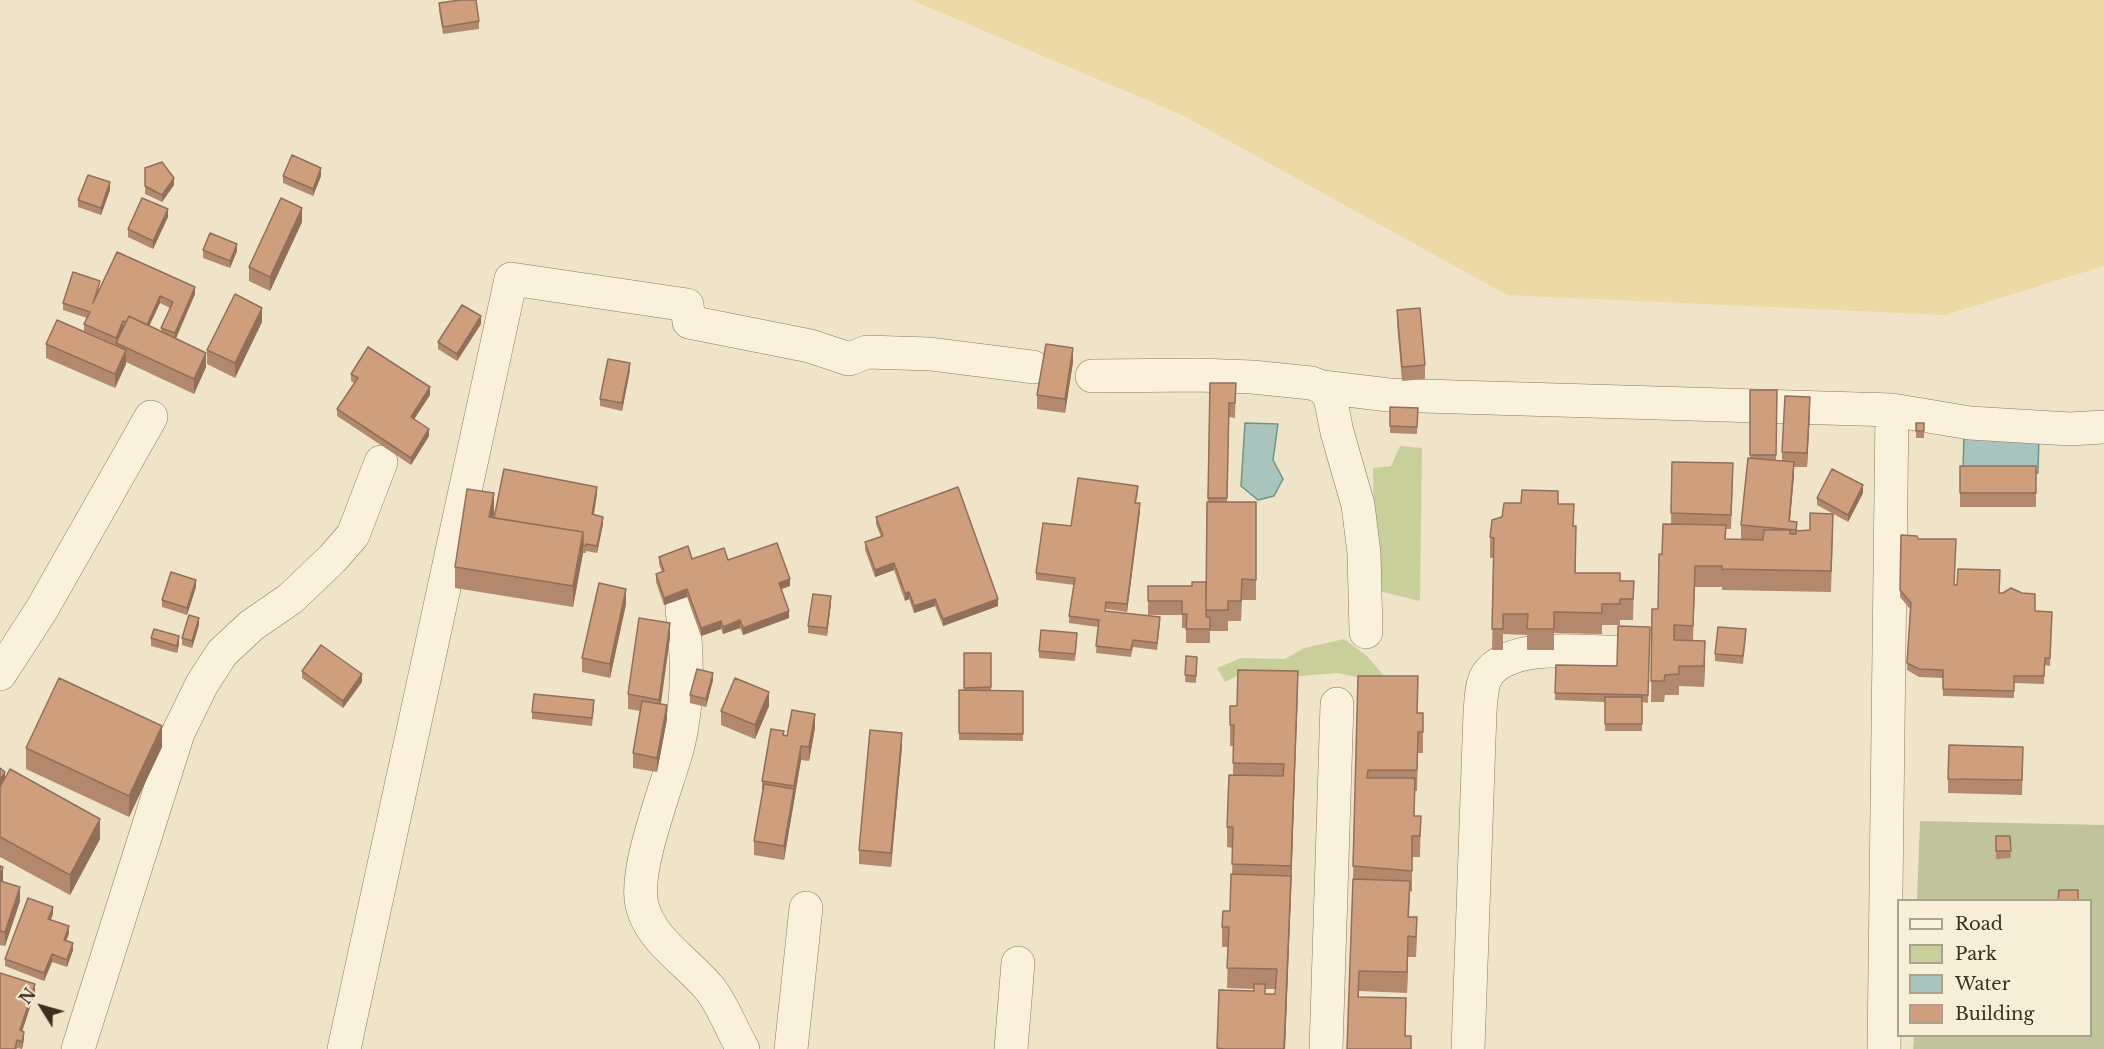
<!DOCTYPE html>
<html>
<head>
<meta charset="utf-8">
<style>
	body { margin:0 }
	#map { position:relative; width:2104px; height:1049px; overflow:hidden; background:#f0e4c8; font-family:"Libre Baskerville",serif }
	canvas { display:block }
	.legend { position:absolute; left:1897px; top:899px; width:195px; height:138px; box-sizing:border-box; background:#f7eed8; border:2px solid #ada18e; margin:0; padding:8px 10px; list-style:none; font-size:18px; color:#3d2e20 }
	.legend li { display:flex; align-items:center; gap:12px; height:30px }
	.legend b { width:30px; border:2px solid #ada18e }
	.north { position:absolute; left:12px; top:977px; width:60px; height:60px; -webkit-text-stroke:4px #f7eed8; paint-order:stroke; rotate:307deg; font-size:16px; font-weight:700; line-height:24px; text-align:center; color:#3d2e20 }
	.north::after { content:''; display:block; margin:auto; width:21px; height:27px; background:#3d2e20; clip-path:polygon(50% 0,100% 100%,50% 72%,0 100%) }
</style>
</head>
<body>
<div id="map">
<canvas width="2104" height="1049"></canvas>
<ul class="legend">
<li><b style="height:8px;background:#faf1dc"></b>Road</li>
<li><b style="height:16px;background:#c9cf9b"></b>Park</li>
<li><b style="height:16px;background:#a9c4bc"></b>Water</li>
<li><b style="height:16px;background:#cf9f7d"></b>Building</li>
</ul>
<div class="north">N</div>
</div>
<script>
const ctx = document.querySelector('canvas').getContext('2d');
ctx.lineJoin = 'round';
function paint(path, color) {
  ctx.fillStyle = color;
  ctx.fill(path, 'evenodd');
}
function strokePath(path, color, width, dash) {
  ctx.strokeStyle = color;
  ctx.lineWidth = width;
  ctx.lineCap = dash ? 'butt' : 'round';
  ctx.setLineDash(dash || []);
  ctx.stroke(path);
}
paint(new Path2D(`
	M1400,446L1422,448L1420,601L1375,590L1373,468L1391,466Z
	M1344,639L1367,656L1385,677L1362,678L1337,673L1288,677L1241,674L1225,682L1217,668L1241,658L1285,659L1304,648Z`), '#c9cf9b');
paint(new Path2D(`
	M911,0H2104V266L1945,315L1507,295L1182,115Z`), '#ecd9a5');
paint(new Path2D(`
	M1920,821L2104,825V1049H1913L1914,1036H2090V900H1917Z`), '#bfc49a');
const water = new Path2D(`
	M1245,423L1278,424L1273,460L1283,479L1274,496L1258,500L1241,486Z
	M1964,432L2039,433L2038,473L1963,471Z`);
paint(water, '#a9c4bc');
strokePath(water, '#6f938a', 1.5);
const minor = new Path2D(`
	M1092,376L1198,375L1252,377L1311,383L1322,387L1330,397L1337,432L1358,505L1364,553L1366,632
	M1322,387L1389,395L1892,410L1970,423L2070,429L2104,427
	M682,610C688,655 689,701 678,746C668,784 633,870 642,905C650,940 688,962 710,989C723,1005 732,1031 743,1049
	M0,674L42,609L151,417
	M78,1049L178,733L202,684L222,653L252,625L290,599L332,559L353,535L381,462
	M344,1049L511,279L687,305L689,322L810,346L849,359L867,352L930,354L1033,367
	M791,1049L806,908
	M1011,1049L1018,963
	M1326,1049L1337,704
	M1468,1049L1480,712C1481,701 1481,685 1487,675C1510,642 1578,652 1613,652
	M1884,1049L1892,410`);
strokePath(minor, '#8d765c', 34);
strokePath(minor, '#faf1dc', 33);
paint(new Path2D(`
	M439,3L479,21V29L443,34L439,11Z
	M145,168L174,185L162,202L145,194Z
	M283,176H321L313,196L283,183Z
	M110,190L101,215L78,207V200Z
	M168,217L153,249L128,237V229Z
	M302,222L270,291L249,281V267Z
	M203,250L237,251L230,268L203,258Z
	M100,288L195,294L175,338L206,367L194,394L126,362V364L115,388L46,358V344L116,346V344V345L84,331V324L87,318L63,310V303ZM160,303L170,308L161,328V332L149,326Z
	M1397,310L1425,365V379L1402,381L1397,324Z
	M262,322L235,378L207,364V350Z
	M481,324L457,361L438,349V342Z
	M1073,362L1065,413L1037,409V395Z
	M630,370L622,411L600,406V399Z
	M351,374L430,395L414,419L429,436L411,465L337,416V409L354,383L351,381Z
	M1210,383H1236L1235,418L1229,417L1227,502H1256V600H1242L1241,621H1228V631H1210V643H1186V628H1182V615H1148V586H1192L1206,582Z
	M1750,390H1777L1776,460L1782,461V452L1810,411L1807,467H1794V476L1790,521L1797,531L1833,534L1831,592L1722,590V587H1695L1693,640L1705,662L1704,687L1679,686V695H1665L1664,702H1651L1652,609H1658L1662,554L1671,524L1672,462L1733,478L1731,529H1726V539L1748,540L1741,539V525L1750,458Z
	M1390,407L1418,408L1417,434L1390,433Z
	M1916,423H1924V438H1916Z
	M1960,466H2036V507H1960Z
	M1138,493L1136,503L1140,511L1127,612L1106,609V611L1160,624L1157,650L1133,647L1131,657L1096,653L1098,627L1069,623V616L1074,585L1036,580V573L1071,526Z
	M1863,493L1848,522L1817,505V498Z
	M597,494L594,515L603,524L597,553L586,551V553H583L573,607L455,588V567L494,514L493,518Z
	M1558,504L1574,526L1576,573L1620,581H1634L1633,620H1620V625H1602V634L1554,633V650H1527V635L1503,634V650H1492L1494,558H1490V537Z
	M876,517L998,606L943,626L935,606L914,613L909,599L905,601L894,570L875,577L865,550V542L881,537L876,524Z
	M1901,535L1918,539L1954,585L2000,593L2035,611L2052,612L2050,666L2045,665L2044,684L2014,683V698L1943,696V678L1919,677L1907,670L1910,609L1900,597Z
	M659,557L728,560L790,586L781,589L789,618L743,635L740,628L723,634L721,629L701,636L687,597L664,605L656,582V574L662,572L659,564Z
	M196,587L187,615L162,607V600Z
	M831,603L827,636L808,633V626Z
	M626,604L610,678L582,672V658Z
	M199,625L192,648L182,645V638Z
	M1650,627L1648,703L1642,702V731H1605V702L1555,700L1556,665L1617,666Z
	M1746,636L1743,664L1715,661V654Z
	M670,637L661,704L667,719L657,772L633,768V753L640,711L628,709V694Z
	M151,638L179,644L177,653L151,646Z
	M1077,640L1075,661L1039,658V651Z
	M964,653H991V690L1023,691V741L959,740V690H964Z
	M1186,656L1197,657L1196,683L1185,682Z
	M302,671L362,682L343,708L302,678Z
	M1358,676L1417,713H1423V753H1418L1417,791H1415L1414,816H1421L1420,857H1412V892L1410,891L1409,917L1417,938L1416,957H1408L1407,993L1359,991V997L1406,1036L1411,1049H1347L1353,879Z
	M713,680L706,707L690,703V695Z
	M1298,692L1285,1049H1217L1219,990L1254,991V989L1227,988L1228,947H1222V927L1230,911L1232,874L1233,848L1227,847V827L1233,775V746H1230V725L1237,706ZM1265,989H1275V994H1265Z
	M769,706L755,739L721,725V711Z
	M594,708L592,726L532,719V712Z
	M815,728L809,761L801,760L784,860L754,855V841L762,795V781L784,735L787,736Z
	M162,747L129,817L26,769V748Z
	M902,747L891,867L859,864V850Z
	M2023,761L2022,795L1948,793V779Z
	M0,768L5,777L100,839L70,895L0,857Z
	M1996,836H2010L2011,858L1996,859Z
	M0,866L3,882L20,901L5,946L0,945Z
	M53,914L51,919L69,933L66,941L73,950L67,967L52,962L44,981L5,966V959Z
	M35,992L22,1031L24,1039L22,1049L17,1048V1049H0Z`), '#b2896c');
paint(new Path2D(`
	M321,168V176L313,196V189Z
	M174,178V185L162,202V195Z
	M110,182V190L101,215V208Z
	M302,208V222L270,291V277Z
	M168,209V217L153,249V241Z
	M237,244V251L230,268V261Z
	M195,287V294L175,341V333Z
	M160,296V303L144,337V330Z
	M262,308V322L235,378V363Z
	M481,316V324L457,361V354Z
	M123,321V328L116,345V338Z
	M1073,348V362L1065,413V399Z
	M126,350V364L115,388V374Z
	M206,353V367L194,394V379Z
	M630,363V370L622,411V403Z
	M430,387V395L411,424V417Z
	M1810,397V411L1807,467V453Z
	M429,429V436L411,465V458Z
	M1794,462V476L1789,529V521Z
	M1863,485V493L1848,522V515Z
	M597,487V494L592,522V514Z
	M494,493V514L489,538V517Z
	M1140,503V511L1127,612V604Z
	M603,517V524L597,553V546Z
	M583,532V553L573,607V586Z
	M894,563V570L875,577V570Z
	M790,579V586L779,590V583Z
	M196,580V587L187,615V608Z
	M626,589V604L610,678V664Z
	M687,589V597L664,605V598Z
	M909,592V599L905,601V593Z
	M831,596V603L827,636V628Z
	M935,599V606L914,613V606Z
	M998,599V606L943,626V619Z
	M789,611V618L743,635V628Z
	M199,618V625L192,648V641Z
	M740,620V628L723,634V627Z
	M721,621V629L701,636V628Z
	M670,623V637L659,714V700Z
	M179,636V644L177,653V646Z
	M1705,641V662L1704,687V666Z
	M1298,671L1291,896L1285,1049H1284Z
	M713,673V680L706,707V699Z
	M362,674V682L343,708V701Z
	M769,692V706L755,739V725Z
	M667,705V719L657,772V758Z
	M815,714V728L809,761V747Z
	M162,726V747L129,817V796Z
	M902,733V747L891,867V853Z
	M801,746V760L784,860V846Z
	M5,772V786L0,794V780Z
	M100,819V839L70,895V875Z
	M3,867V881L0,892V878Z
	M20,887V901L5,946V932Z
	M53,907V914L48,926V919Z
	M69,926V933L64,947V940Z
	M1408,936V957L1407,993V972Z
	M73,943V950L67,967V960Z
	M52,954V962L44,981V973Z
	M35,984V992L20,1038V1030Z
	M24,1032V1039L22,1049V1042Z`), '#916f58');
const building = new Path2D(`
	M460,0H476L479,21L443,27L439,3Z
	M292,155L321,168L313,189L283,176Z
	M162,162L174,178L162,195L145,186V168Z
	M88,175L110,182L101,208L78,200Z
	M142,198L168,209L153,241L128,229Z
	M281,198L302,208L270,277L249,267Z
	M210,233L237,244L230,261L203,250Z
	M117,252L195,287L175,333L161,328L173,302L160,296L147,325L129,316L126,322L123,321L116,338L84,324L90,312L63,303L73,272L100,281L93,303Z
	M235,294L262,308L235,363L207,350Z
	M462,305L481,316L457,354L438,342Z
	M1420,308L1425,365L1402,367L1397,310Z
	M129,316L206,353L194,379L116,343Z
	M57,320L126,350L115,374L46,344Z
	M1046,344L1073,348L1065,399L1037,395Z
	M368,347L430,387L411,417L429,429L411,458L337,409L358,378L351,374Z
	M608,359L630,363L622,403L600,399Z
	M1210,383H1236L1235,403H1229L1227,498H1208Z
	M1750,390H1777L1776,455H1750Z
	M1785,396L1810,397L1807,453L1782,452Z
	M1390,407L1418,408L1417,427L1390,426Z
	M1916,423H1924V431H1916Z
	M1748,458L1794,462L1789,521L1797,522L1796,530L1741,525Z
	M1672,462L1733,463L1731,515L1671,513Z
	M1960,466H2036V493H1960Z
	M504,469L597,487L592,514L603,517L597,546L586,544V546L583,545V532L494,518Z
	M1832,469L1863,485L1848,515L1817,498Z
	M1078,478L1138,486L1135,503H1140L1127,604L1106,602L1105,611L1160,617L1157,643L1133,640L1131,650L1096,646L1099,620L1069,616L1075,578L1036,573L1043,523L1071,526Z
	M958,487L998,599L943,619L935,599L914,606L909,592L905,593L894,563L875,570L865,542L883,536L876,517Z
	M467,489L494,493L489,517L583,532L573,586L455,567Z
	M1522,490L1558,491V504H1574L1573,526H1576L1575,573H1620V581H1634L1633,599H1620V604H1602V613L1554,612V629H1527L1528,614H1503V629H1492L1494,538L1490,537L1492,520L1502,517L1504,503H1521Z
	M1207,502H1256V580L1242,579L1241,601H1228V610H1206Z
	M1810,513L1833,514L1831,571L1722,569V566H1695L1693,626L1674,625V640L1705,641L1704,666H1679V674L1665,675L1664,681H1651L1652,609H1658L1659,554H1662L1663,524L1726,525L1725,539L1763,540L1764,530H1790V534H1796V531L1810,530Z
	M1901,535L1917,536L1918,539H1956L1954,585H1957L1958,569L2000,570L1999,593H2003L2011,588L2022,593L2035,594V611L2052,612L2050,658H2045L2044,676H2014V691L1943,689V670L1919,669L1907,663L1911,603L1900,590Z
	M777,543L790,579L779,583L789,611L743,628L740,620L723,627L721,621L701,628L687,589L664,598L656,574L664,571L659,557L688,546L692,559L724,548L728,560Z
	M171,572L196,580L187,608L162,600Z
	M1192,582H1206V617H1210V629H1186L1187,614H1182V601H1148V586H1192Z
	M599,583L626,589L610,664L582,658Z
	M813,594L831,596L827,628L808,626Z
	M189,615L199,618L192,641L182,638Z
	M639,618L670,623L659,700L628,694Z
	M1618,626L1650,627L1648,695L1555,693L1556,665L1617,666Z
	M1718,627L1746,629L1743,656L1715,654Z
	M154,629L179,636L177,646L151,638Z
	M1041,630L1077,633L1075,654L1039,651Z
	M321,645L362,674L343,701L302,671Z
	M964,653H991V687L964,688Z
	M1186,656L1197,657L1196,676L1185,675Z
	M697,669L713,673L706,699L690,695Z
	M1238,670L1298,671L1291,866L1232,864L1233,827H1227L1229,775L1283,776L1284,764L1233,763L1234,725H1230V706H1237Z
	M1358,676H1418L1417,713H1423V732H1418L1417,770H1368L1367,778H1415L1414,816H1421L1420,836H1412V871L1353,866Z
	M59,678L162,726L129,796L26,748Z
	M735,678L769,692L755,725L721,711Z
	M959,690L1023,691V734L959,733Z
	M534,694L594,700L592,718L532,712Z
	M1605,697H1642V724H1605Z
	M642,701L667,705L657,758L633,753Z
	M792,710L815,714L809,747L801,746L794,786L762,781L771,729L784,731L783,735L787,736Z
	M870,730L902,733L891,853L859,850Z
	M1949,745L2023,747L2022,780L1948,779Z
	M0,768L5,772L0,780Z
	M10,769L100,819L70,875L0,837V787Z
	M764,784L794,789L784,846L754,841Z
	M1996,836H2010L2011,851H1996Z
	M0,866L3,867L0,878Z
	M1231,874L1291,876L1284,1049H1224L1217,1048L1219,990L1254,991V984H1265V994H1275L1277,969L1227,968L1229,927H1222L1223,911H1230Z
	M1353,879L1410,881L1408,917H1417L1416,937L1408,936L1407,972L1359,971L1358,997L1406,998L1405,1036H1411V1049H1347Z
	M0,881L20,887L5,932L0,931Z
	M2059,890H2078V900H2058Z
	M28,898L53,907L48,919L69,926L64,940L73,943L67,960L52,954L44,973L5,959Z
	M0,973L35,984L20,1030L24,1032L22,1042L17,1040L15,1049H0Z`);
paint(building, '#cf9f7d');
strokePath(building, '#916f58', 1.5);
</script>
</body>
</html>
